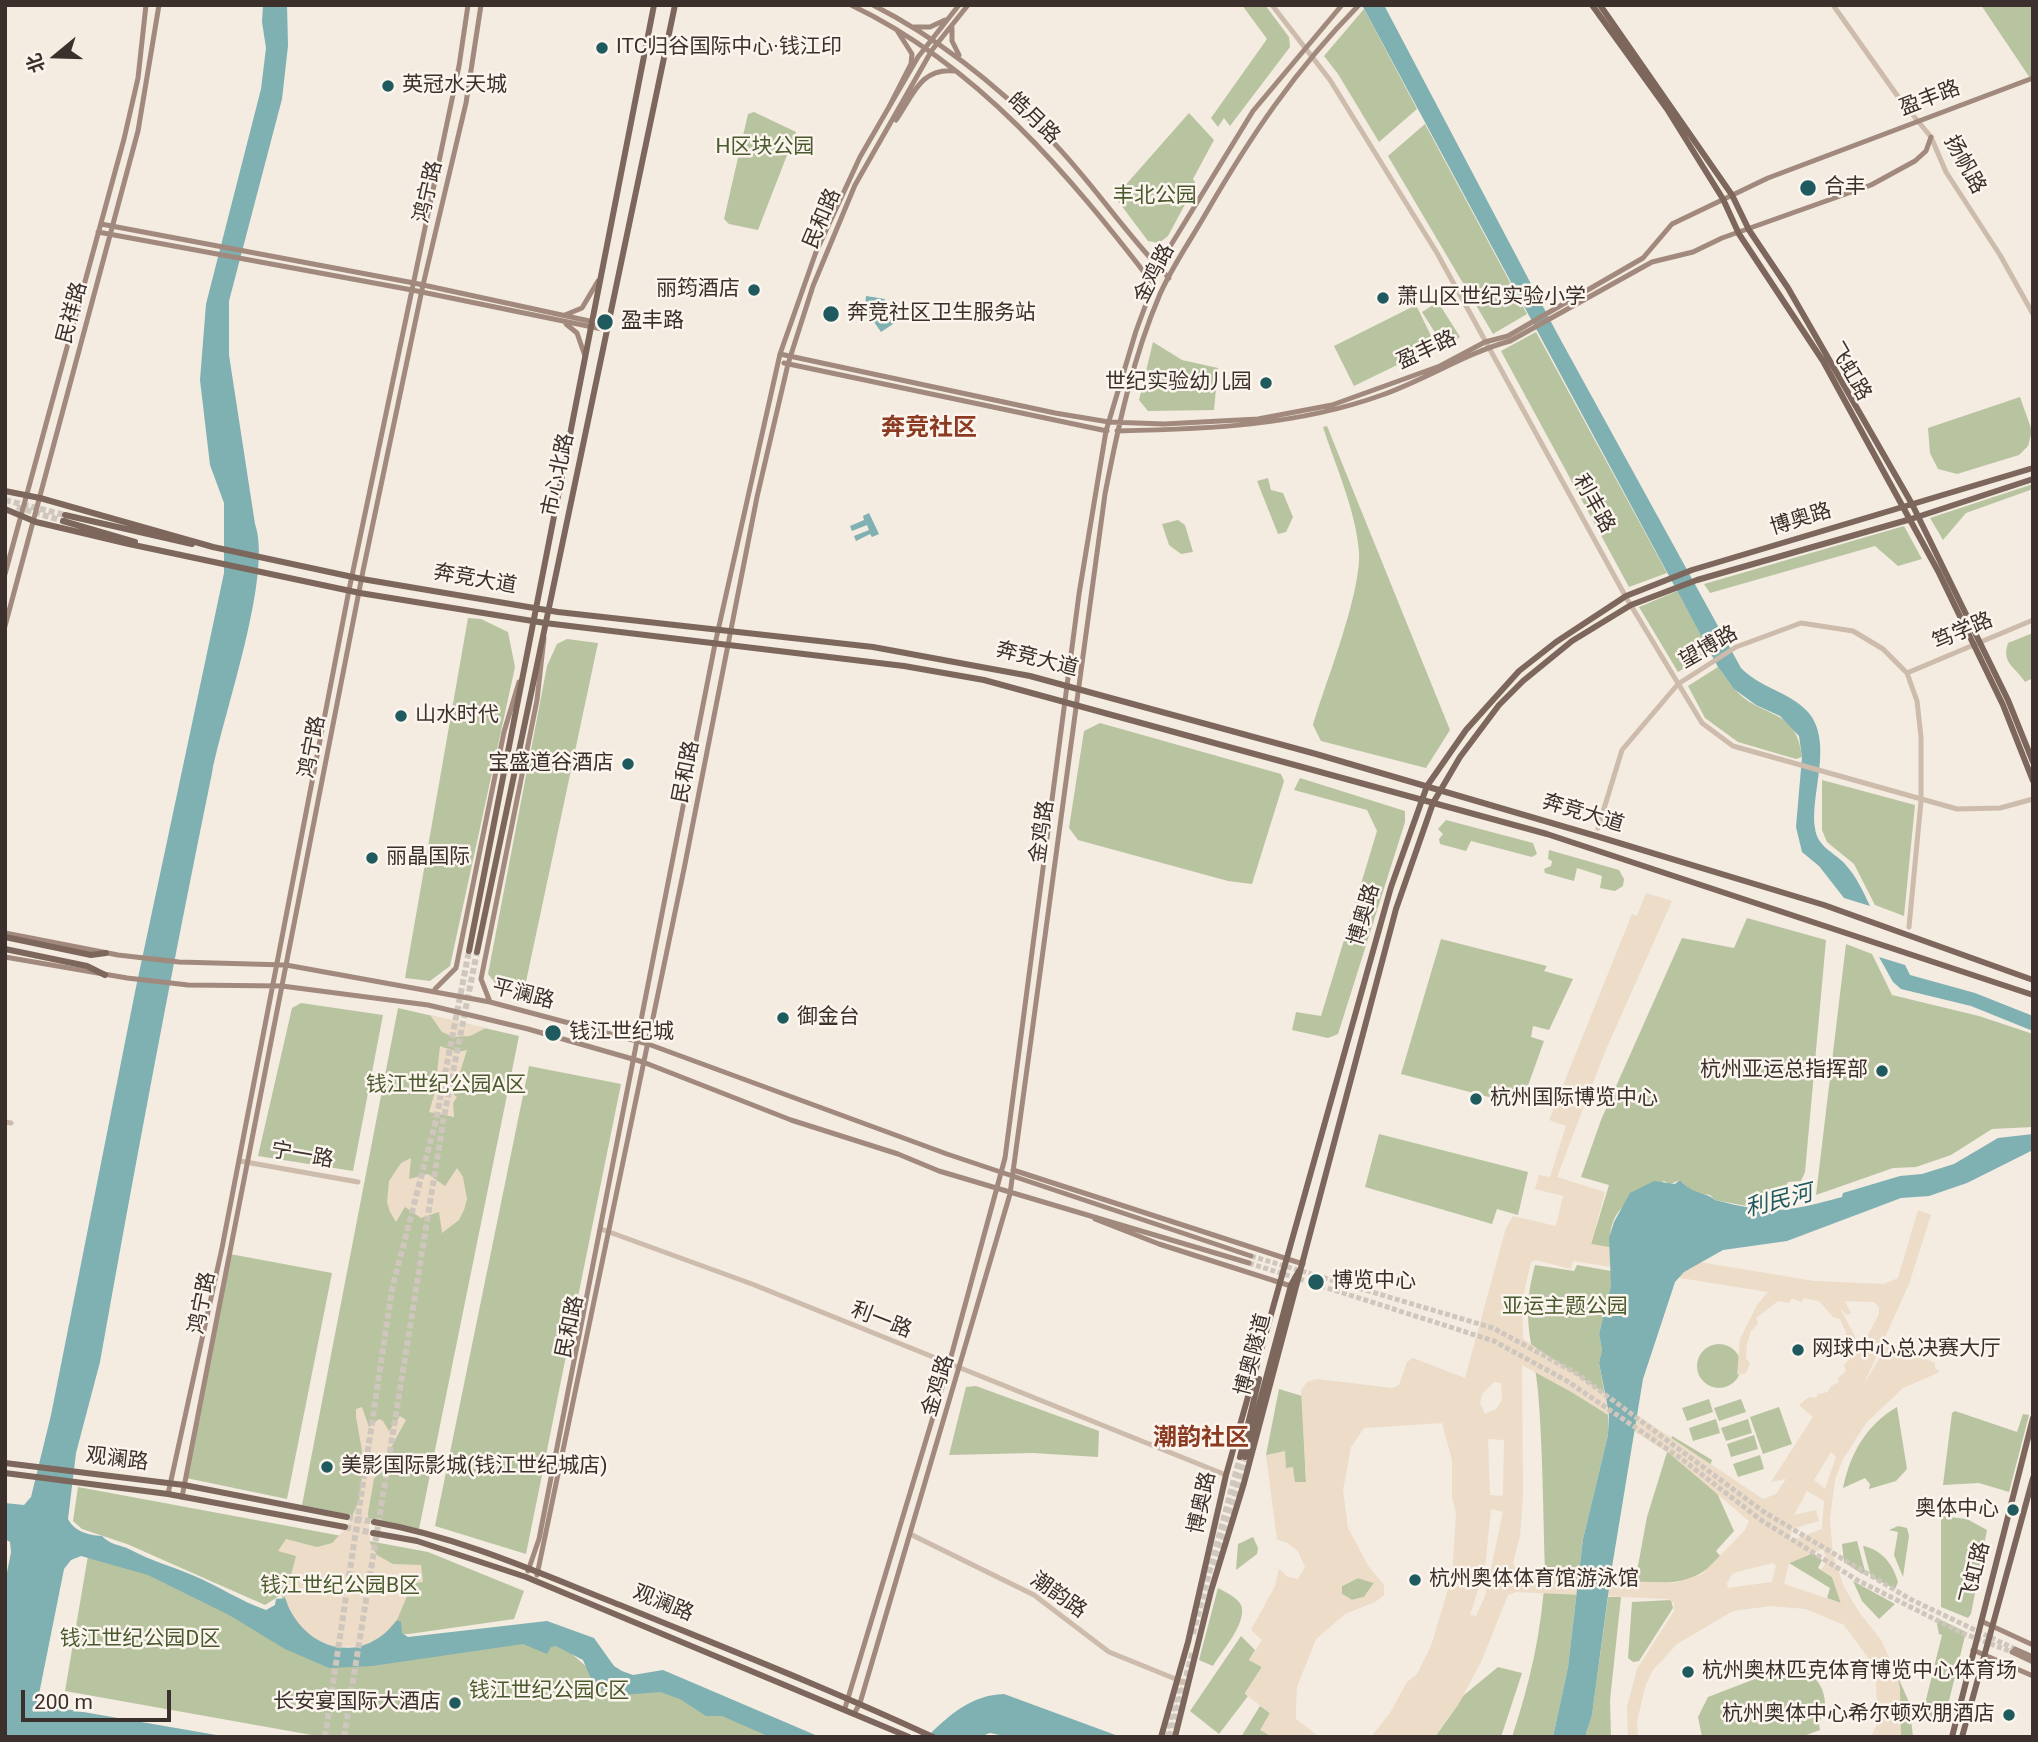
<!DOCTYPE html>
<html>
<head>
<meta charset="utf-8">
<style>
	body { margin:0 }
	#map { position:relative; width:2038px; height:1742px; overflow:hidden; background:#f4ebe1; font-family:Roboto,"Noto Sans SC",sans-serif }
	canvas { display:block }
	.frame { position:absolute; inset:0; border:7px solid #3b302b; pointer-events:none }
	.north { position:absolute; left:21px; top:21px; width:70px; height:70px; -webkit-text-stroke:5px #fbf5ee; paint-order:stroke; rotate:251deg; font-size:19px; font-weight:700; line-height:28px; text-align:center; color:#3b302b }
	.north::after { content:''; display:block; margin:auto; width:24px; height:32px; background:#3b302b; clip-path:polygon(50% 0,100% 100%,50% 72%,0 100%) }
	.scale { position:absolute; left:21px; top:1690px; width:150px; height:32px; box-sizing:border-box; border:4px solid #3b302b; border-top:0; padding-left:9px; font-size:21px; line-height:24px; white-space:nowrap; color:#3b302b; -webkit-text-stroke:5px #fbf5ee; paint-order:stroke }
</style>
</head>
<body>
<div id="map">
<canvas width="2038" height="1742"></canvas>
<div class="frame"></div>
<div class="north">北</div>
<div class="scale">200 m</div>
</div>
<script>
const ctx = document.querySelector('canvas').getContext('2d');
ctx.lineJoin = 'round';
function paint(path, color) {
  ctx.fillStyle = color;
  ctx.fill(path, 'evenodd');
}
function strokePath(path, color, width, dash) {
  ctx.strokeStyle = color;
  ctx.lineWidth = width;
  ctx.lineCap = dash ? 'butt' : 'round';
  ctx.setLineDash(dash || []);
  ctx.stroke(path);
}
function label(font, color, halo, rows, align = 'center') {
  ctx.font = font + ' Roboto,"Noto Sans SC",sans-serif';
  ctx.lineWidth = 5;
  ctx.setLineDash([]);
  ctx.textBaseline = 'middle';
  ctx.strokeStyle = halo;
  ctx.fillStyle = color;
  for (const [text, x, y, turn = 0] of rows) {
    ctx.save();
    ctx.translate(x, y);
    ctx.rotate((+turn || 0) * Math.PI / 180);
    ctx.textAlign = isNaN(turn) ? turn : align;
    if (halo) ctx.strokeText(text, 0, 0);
    ctx.fillText(text, 0, 0);
    ctx.restore();
  }
}
paint(new Path2D(`
	M1242,5H1265L1289,37L1290,47L1230,126L1224,118L1218,127L1211,118L1267,39Z
	M1981,5H2033V77L2030,78Z
	M1364,9L1417,109L1379,142L1338,74L1324,56Z
	M754,112L796,132L758,230L729,224L724,219L748,114Z
	M1189,113L1214,140L1193,179L1196,184L1168,236L1159,243L1148,241L1115,197Z
	M1425,124L1527,314L1493,334L1388,156Z
	M1438,302L1460,337L1444,347L1422,312Z
	M1416,305L1436,346L1354,386L1334,346Z
	M1536,332L1667,573L1629,587L1501,351Z
	M1153,342L1182,360L1218,368L1214,410L1148,411L1139,400Z
	M2020,397L2032,431L2028,446L2019,455L1957,474L1938,469L1930,453L1928,428Z
	M1327,426L1450,730L1426,768L1321,741L1313,725C1326,681 1361,595 1359,552C1356,511 1336,467 1323,427Z
	M1268,478L1271,490L1283,493L1293,517L1286,532L1278,534L1257,481Z
	M2033,484V489L1966,513L1943,540L1930,518Z
	M1178,520L1185,525L1193,552L1181,554L1169,545L1162,524Z
	M1904,526L1922,559L1898,566L1875,546L1710,593L1704,584Z
	M1677,591L1711,653L1678,672L1639,607Z
	M468,618L481,619L508,632L515,667L450,966L430,981L405,978Z
	M2033,633V678L2025,682C2016,667 2001,664 2008,643Z
	M567,639L598,643L524,991L496,984L488,974L547,666L557,644Z
	M1718,667C1727,680 1735,692 1748,701C1778,719 1797,716 1802,757L1796,759L1738,742L1705,718L1688,686Z
	M1100,723L1281,774L1284,781L1252,884L1228,881L1078,840L1069,828L1084,731Z
	M1300,778L1405,811V822L1338,1034L1328,1038L1292,1030L1296,1012L1321,1016L1377,831L1367,810L1294,790Z
	M1822,780L1915,805L1904,916L1875,905L1854,864L1827,842L1822,830Z
	M1446,820L1533,843L1537,854L1532,857L1471,841L1466,851L1440,844L1439,839L1443,834L1438,829Z
	M1549,850L1619,870L1624,879L1623,886L1615,891L1600,888L1602,876L1577,868L1574,881L1545,873L1544,869L1551,866L1552,861L1548,859Z
	M1747,918L1826,940L1805,1172L1801,1181L1788,1182L1778,1212L1715,1200L1710,1195L1692,1192L1680,1180L1670,1184L1664,1181C1633,1197 1607,1207 1610,1248L1591,1244L1609,1185L1581,1177L1601,1120L1682,938L1734,948Z
	M1441,939L1547,966L1544,971L1573,979L1549,1030L1533,1026L1531,1037L1544,1041L1525,1094L1512,1090L1508,1102L1401,1074Z
	M1846,944L1872,954L1892,995L1979,1016L2033,1034V1127L1992,1129L1951,1155L1916,1167L1893,1168L1816,1195Z
	M301,1003L383,1015L353,1171L258,1156L292,1008Z
	M398,1008L519,1036L419,1529L302,1505Z
	M529,1066L621,1084L526,1554L435,1526Z
	M1379,1134L1528,1172L1518,1215L1497,1209L1492,1224L1365,1187Z
	M230,1254L332,1273L287,1499L186,1478Z
	M1535,1265L1574,1271L1577,1265L1611,1271V1285L1599,1334L1602,1350L1599,1363L1608,1412V1435L1583,1539L1568,1667L1553,1737H1512C1530,1683 1542,1630 1545,1573C1543,1513 1543,1451 1538,1391C1533,1339 1520,1320 1535,1265Z
	M1697 1366a22 22 0 1 1 44 0a22 22 0 1 1-44 0Z
	M976,1386L1099,1431L1098,1457L1033,1453L949,1455L966,1387Z
	M1279,1389L1302,1396L1306,1482L1295,1483L1286,1469L1266,1455Z
	M1709,1399L1713,1412L1687,1421L1682,1408Z
	M1741,1399L1746,1412L1719,1421L1714,1408Z
	M1779,1407L1792,1444L1763,1454L1750,1417Z
	M1897,1407L1907,1469L1896,1481L1869,1489L1870,1484L1865,1478L1843,1488C1850,1454 1866,1425 1897,1407Z
	M1955,1411L2017,1432L2023,1414L2029,1415L2009,1492L1979,1483L1943,1485L1952,1413Z
	M1716,1419L1720,1433L1693,1441L1689,1428Z
	M1748,1419L1752,1433L1726,1441L1721,1428Z
	M1754,1435L1758,1449L1731,1457L1727,1444Z
	M1672,1436L1712,1460L1708,1473L1734,1531L1716,1551L1721,1557C1691,1586 1674,1583 1635,1582L1647,1517Z
	M1760,1455L1764,1469L1738,1477L1733,1464Z
	M78,1487L428,1552L524,1591L514,1619L409,1634L372,1635L301,1623L281,1595L265,1605L127,1544L82,1529L73,1521Z
	M1941,1516L1967,1519L1987,1530L1971,1614L1968,1618L1941,1607Z
	M1898,1526L1907,1528L1909,1536L1903,1577L1894,1555L1898,1532L1889,1530Z
	M1253,1537L1258,1548L1257,1554L1236,1570L1238,1544Z
	M1857,1541L1865,1571L1862,1574L1844,1562L1842,1544Z
	M90,1544L341,1661L548,1633L612,1689L657,1688L713,1709L770,1737H323L65,1691Z
	M1863,1546C1882,1550 1893,1564 1898,1582L1895,1589L1871,1577Z
	M1813,1553L1822,1560L1818,1568L1832,1577L1841,1603L1827,1598L1830,1588L1789,1563Z
	M1358,1578L1374,1583L1364,1597L1352,1600L1342,1594V1586Z
	M1853,1581L1895,1604L1879,1619L1862,1601Z
	M1218,1588C1225,1592 1237,1597 1241,1605C1248,1622 1221,1652 1213,1666L1199,1660Z
	M1608,1597H1621L1610,1700L1611,1737H1585L1592,1715Z
	M1671,1600L1673,1608L1639,1661L1633,1662L1628,1658L1632,1602Z
	M1941,1620L1966,1632L1944,1721L1922,1716L1942,1635L1939,1634L1937,1624Z
	M1241,1636L1255,1650L1249,1660L1262,1667L1245,1693L1248,1696L1219,1734L1190,1711Z
	M1498,1667L1522,1673L1501,1737H1435L1464,1695Z
	M1786,1667C1807,1668 1824,1680 1825,1703C1826,1713 1817,1720 1820,1730L1801,1737H1702L1698,1717L1708,1697Z
	M1897,1675L1909,1702L1913,1737H1900V1690Z
	M1260,1706L1270,1713L1261,1730L1273,1737H1241Z`), '#b8c4a0');
paint(new Path2D(`
	M1646,893L1672,901L1604,1054L1557,1177L1605,1192L1591,1244L1814,1281L1884,1284L1898,1278L1918,1210L1931,1215L1909,1284L1863,1386L1888,1344L1935,1363V1368L1940,1372L1903,1388L1866,1423L1842,1461L1835,1480L1830,1519L1833,1555L1844,1587L1859,1612L1881,1640L1897,1674L1900,1689L1901,1737H1871L1878,1722L1875,1667L1844,1625L1806,1609L1771,1606L1733,1611L1677,1644L1653,1670L1646,1684L1637,1721L1638,1737H1628L1627,1707L1637,1669L1674,1611V1603L1668,1599L1516,1592L1508,1595L1481,1662L1458,1705L1435,1737H1371L1390,1713L1407,1682L1417,1674L1431,1646L1452,1576L1456,1513L1452,1498V1460L1442,1423L1364,1428L1351,1447L1343,1490L1348,1528L1369,1567L1384,1585V1595L1375,1602L1345,1614L1316,1639L1297,1687L1296,1706V1719L1319,1737H1273L1260,1730L1270,1713L1245,1694L1262,1667L1249,1660L1262,1640L1251,1630L1275,1586L1279,1569L1288,1577L1298,1579L1305,1567L1298,1551L1286,1542L1277,1540L1266,1455L1285,1451L1286,1468L1293,1467L1295,1482H1306L1301,1390L1307,1382L1317,1379L1392,1388L1399,1385L1407,1362L1413,1358L1465,1378L1506,1228L1513,1216L1556,1226L1563,1196L1535,1189L1539,1175L1550,1177L1566,1126L1549,1120L1632,914L1637,916ZM1536,1260L1571,1269L1573,1261L1768,1292L1757,1305L1740,1339L1737,1375L1746,1373L1750,1363L1746,1358L1747,1344L1751,1331L1758,1324L1756,1318L1778,1301L1789,1303L1792,1298L1801,1302L1804,1298L1819,1301L1833,1317L1840,1319L1846,1332L1845,1341L1849,1344L1847,1355L1851,1358L1844,1365L1846,1371L1838,1378L1839,1382L1831,1386L1828,1392L1818,1394L1816,1398L1809,1397L1799,1405L1813,1417L1771,1482L1786,1479L1776,1494L1763,1499L1523,1339L1522,1301L1531,1262ZM1845,1301L1874,1302L1879,1307V1314L1861,1348L1840,1308L1847,1315L1851,1313ZM1522,1365L1573,1393L1670,1454L1749,1521L1745,1530L1702,1574L1675,1583L1524,1577L1517,1573L1513,1563L1520,1536L1523,1496ZM1494,1382L1501,1383L1502,1400L1496,1409L1485,1414L1480,1403L1482,1394ZM1488,1439L1504,1440L1503,1496L1490,1495ZM1831,1452L1836,1457L1825,1489L1814,1480ZM1807,1491L1824,1501L1822,1529L1790,1541L1792,1529L1819,1521L1816,1510L1794,1515ZM1491,1509L1503,1512L1485,1596L1476,1616L1470,1615L1485,1568ZM1823,1549L1827,1561L1821,1570L1832,1577L1841,1603L1784,1584L1789,1563ZM1773,1563L1776,1566L1772,1582L1728,1588L1727,1583L1733,1573ZM1358,1578L1374,1583L1364,1597L1352,1600L1342,1594V1586Z
	M430,1015L486,1028L470,1036L453,1037L442,1032Z
	M440,1046L458,1052L467,1050L453,1094L457,1097L453,1103L454,1117L429,1112L435,1092Z
	M411,1158L409,1179L428,1174L445,1186L457,1168L463,1177L467,1199L464,1210L459,1220L442,1233L439,1212L421,1218L405,1207L396,1222L390,1212L387,1202L389,1181L401,1163Z
	M362,1407L369,1427L379,1419L383,1421L389,1431L400,1416L406,1420L374,1479L368,1513L370,1543L377,1555L393,1564L421,1565L423,1582L408,1584L407,1596L397,1620L381,1638L362,1646L333,1647L310,1638L297,1625L285,1598L296,1556L278,1551L286,1539L317,1547L332,1543L347,1527L359,1501L364,1462L356,1417V1409Z`), '#ecdcc8');
paint(new Path2D(`
	M263,5H287L288,46L282,99L229,301V355L255,524C273,575 223,715 212,773C172,968 135,1165 100,1362L76,1453L68,1519C75,1532 88,1535 102,1536C112,1546 119,1544 131,1550C151,1561 171,1566 192,1575C217,1585 240,1601 266,1610L275,1605L276,1599L285,1598C303,1651 362,1667 397,1620L401,1622L402,1633L408,1637L547,1621L594,1638L614,1666L622,1671L633,1675L663,1670L820,1737H770L722,1716H706L680,1699L660,1692L610,1696L592,1681L583,1660L556,1646L551,1647L547,1654L523,1644L372,1666L329,1668L285,1649L229,1615L148,1575L81,1556L71,1560L64,1569L37,1704L228,1737H5V1583L11,1552L10,1542L5,1539V1503L24,1505L31,1497L51,1415L135,992L224,573V503L210,465L200,380L206,304L261,89L266,48L262,22Z
	M1362,5H1384L1558,335L1741,668C1760,688 1790,692 1808,712C1834,742 1810,794 1815,828C1817,847 1834,852 1845,864C1856,876 1863,891 1870,906L1844,898L1819,866L1802,852L1796,827L1802,757L1799,736L1780,716L1756,705L1734,689L1718,667Z
	M866,296L885,299L883,308L893,324L881,332L872,319L864,318Z
	M869,513L879,534L872,537L870,534L856,541L854,536L869,530L867,525L852,531L850,526L864,520L863,516Z
	M1879,957L1905,965L1910,975L1975,993L2033,1016V1031L1971,1006L1901,989L1893,982Z
	M2033,1134V1150L1967,1183L1929,1196L1901,1198L1787,1241L1723,1250L1684,1272L1675,1282L1643,1379L1611,1573L1592,1715L1585,1737H1553L1568,1667L1583,1539L1608,1435L1609,1413L1599,1363L1602,1350L1599,1334L1611,1285L1609,1238L1614,1222L1630,1193L1654,1181L1675,1184L1680,1180C1694,1196 1705,1191 1715,1200C1773,1215 1786,1212 1842,1197L1843,1193L1900,1176L1922,1174L1954,1164L1998,1138Z
	M1004,1694L1121,1737H1009L990,1733L979,1737H927C950,1714 972,1695 1004,1694Z`), '#7fb0b2');
strokePath(new Path2D(`
	M1251,1256L1493,1328L1576,1373L1764,1512L1910,1599L2015,1649
	M1249,1263L1494,1341L1567,1381L1679,1457L1761,1520L1857,1580L1962,1633L2012,1652`), '#cfc6bd', 5, [5, 2.5]);
strokePath(new Path2D(`
	M5,500L65,515
	M17,507L63,521
	M347,1517L374,1522
	M345,1527L373,1533
	M1216,1566L1245,1457
	M1193,1634L1240,1457
	M325,1737L392,1289L436,1120L469,951
	M344,1737L443,1122L477,952
	M1165,1737L1181,1678
	M1170,1737L1193,1651`), '#cfc6bd', 6, [6, 3]);
strokePath(new Path2D(`
	M1272,5L1330,80L1437,253L1627,599L1702,723L1733,746L1957,809L2000,808L2033,799
	M1833,5L1899,98L1931,137L1946,172L2000,255L2033,314
	M1907,673L2033,620
	M1598,828L1622,750L1678,684L1736,647L1801,623L1853,631L1883,649L1907,673L1917,701L1921,737V801L1909,927
	M5,1122L11,1123
	M240,1161L358,1182
	M601,1229L752,1284L1226,1475
	M910,1534L1034,1595L1109,1652L1188,1684`), '#cdbbac', 5);
strokePath(new Path2D(`
	M851,5C979,66 1069,175 1154,285
	M873,5C940,39 998,86 1051,140C1093,183 1126,235 1169,278
	M914,27H930L945,20
	M952,28V41L959,55
	M889,107L911,64L912,54L898,32
	M896,120C913,96 920,67 955,71
	M101,224L414,283L608,325
	M98,232L412,290L607,330
	M565,315L582,308L598,281
	M566,324L577,333L585,356
	M780,354L1055,413L1109,422L1164,424L1258,419L1332,405L1440,366L1485,342L1508,336L1643,258L1672,224L1768,178L2033,78
	M784,363L1107,431
	M1117,431C1207,429 1296,426 1382,395C1425,380 1466,353 1510,341L1652,262L1693,252L1722,238L1871,185L1915,161L1926,151L1931,137
	M5,574L124,139L138,78L146,5
	M5,626L138,131L159,5
	M5,933L118,955L179,962L286,965L490,1002L648,1044L947,1154L1251,1256
	M5,957L127,978L188,985L282,986L428,1005L528,1029L643,1062L791,1120L898,1154L939,1171L1249,1263
	M435,989L456,968L504,732L519,682
	M490,1002L481,979L537,700L544,638
	M1013,1170L1303,1264
	M1095,1219L1159,1244L1294,1287
	M168,1494L222,1248L349,590L459,66L468,5
	M182,1497L363,571L423,285L466,103L481,5
	M528,1571L539,1539L715,644L780,354L816,252L860,157L918,57L959,5
	M537,1575L684,869L757,497L788,364L813,286L855,185L932,50L968,5
	M1981,1621L2033,1645
	M2015,1649L2033,1657
	M1973,1650L2033,1676
	M2012,1652L2033,1662
	M845,1708L949,1364L1005,1158L1079,594L1106,431L1136,331L1163,258L1253,111L1342,5
	M855,1712L860,1703L1010,1194L1105,494C1118,427 1133,357 1160,294C1172,267 1190,241 1205,215C1250,137 1295,70 1359,5`), '#a18a7d', 5);
strokePath(new Path2D(`
	M1592,5L1667,109L1723,199L1739,234L1823,361L1938,571L2003,705L2033,781
	M1600,5L1732,195L1749,230L1788,288L1912,504L2008,700L2033,762
	M5,491L40,498L213,547L362,579L558,612L873,647L1030,676L1316,754L1596,836L1824,905L2033,980
	M5,509L36,522L129,544L360,593L545,623L904,666L984,680L1547,834L2033,995
	M65,515L192,544
	M63,521L135,542
	M5,937L91,955L106,953
	M5,949L87,966L105,975
	M469,951L654,5
	M477,952L675,5
	M1240,1457L1259,1379
	M1245,1457L1291,1285L1299,1271
	M5,1463L184,1485L347,1517
	M5,1473L168,1494L345,1527
	M374,1522C460,1537 539,1573 620,1605C725,1648 830,1689 933,1737
	M373,1533L417,1541L526,1577L909,1737
	M1161,1737L1188,1642L1226,1475L1391,887L1427,786L1466,730L1519,671L1556,642L1626,596L1692,570L2033,468
	M1175,1737L1211,1591L1244,1483L1396,909L1433,803L1460,757L1499,705L1523,681L1572,641L1631,605L1697,580L1911,519L2033,479
	M1952,1737L2033,1418
	M1962,1737L2033,1478`), '#7d675c', 6);
for (const [x, y, r, color] of [
	[602,48,7,"#1f5a5e"],
	[388,86,7,"#1f5a5e"],
	[1808,188,9,"#1f5a5e"],
	[754,290,7,"#1f5a5e"],
	[1383,298,7,"#1f5a5e"],
	[831,314,9,"#1f5a5e"],
	[605,322,9,"#1f5a5e"],
	[1266,383,7,"#1f5a5e"],
	[401,716,7,"#1f5a5e"],
	[628,764,7,"#1f5a5e"],
	[372,858,7,"#1f5a5e"],
	[783,1018,7,"#1f5a5e"],
	[553,1033,9,"#1f5a5e"],
	[1882,1071,7,"#1f5a5e"],
	[1476,1099,7,"#1f5a5e"],
	[1316,1282,9,"#1f5a5e"],
	[1798,1350,7,"#1f5a5e"],
	[327,1467,7,"#1f5a5e"],
	[2013,1510,7,"#1f5a5e"],
	[1415,1580,7,"#1f5a5e"],
	[1688,1672,7,"#1f5a5e"],
	[455,1703,7,"#1f5a5e"],
	[2009,1715,7,"#1f5a5e"]
]) {
  const dot = new Path2D();
  dot.arc(x, y, r, 0, 2 * Math.PI);
  ctx.fillStyle = color;
  ctx.fill(dot);
  strokePath(dot, '#fbf5ee', 2.5);
}
label('21px', '#3b302b', '#fbf5ee', [
	["ITC归谷国际中心·钱江印",616,48],
	["英冠水天城",402,86],
	["合丰",1824,188],
	["丽筠酒店",740,290,"right"],
	["萧山区世纪实验小学",1397,298],
	["奔竞社区卫生服务站",847,314],
	["盈丰路",621,322],
	["世纪实验幼儿园",1252,383,"right"],
	["山水时代",415,716],
	["宝盛道谷酒店",614,764,"right"],
	["丽晶国际",386,858],
	["御金台",797,1018],
	["钱江世纪城",569,1033],
	["杭州亚运总指挥部",1868,1071,"right"],
	["杭州国际博览中心",1490,1099],
	["博览中心",1332,1282],
	["网球中心总决赛大厅",1812,1350],
	["美影国际影城(钱江世纪城店)",341,1467],
	["奥体中心",1999,1510,"right"],
	["杭州奥体体育馆游泳馆",1429,1580],
	["杭州奥林匹克体育博览中心体育场",1702,1672],
	["长安宴国际大酒店",441,1703,"right"],
	["杭州奥体中心希尔顿欢朋酒店",1995,1715,"right"]
], 'left');
label('21px', '#3b302b', '#fbf5ee', [
	["盈丰路",1930,99,-21],
	["皓月路",1033,119,44],
	["扬帆路",1964,165,61],
	["鸿宁路",429,192,-77],
	["民和路",823,219,-67],
	["金鸡路",1155,274,-63],
	["民祥路",73,313,-75],
	["盈丰路",1427,351,-25],
	["飞虹路",1849,372,60],
	["市心北路",559,475,-78],
	["利丰路",1593,504,61],
	["博奥路",1801,520,-17],
	["奔竞大道",475,580,10],
	["笃学路",1963,632,-23],
	["望博路",1709,648,-30],
	["奔竞大道",1037,660,14],
	["鸿宁路",313,747,-79],
	["民和路",687,772,-79],
	["奔竞大道",1583,814,17],
	["金鸡路",1043,832,-82],
	["博奥路",1365,915,-74],
	["平澜路",523,995,14],
	["宁一路",302,1156,10],
	["鸿宁路",203,1303,-79],
	["利一路",881,1321,21],
	["民和路",571,1327,-78],
	["博奥隧道",1254,1355,-75],
	["金鸡路",939,1386,-73],
	["观澜路",117,1460,7],
	["博奥路",1203,1503,-78],
	["飞虹路",1976,1573,-76],
	["潮韵路",1058,1596,35],
	["观澜路",663,1604,22]
]);
label('21px', '#4a5a2e', '#fbf5ee', [
	["H区块公园",765,148],
	["丰北公园",1155,197],
	["钱江世纪公园A区",446,1086],
	["亚运主题公园",1565,1308],
	["钱江世纪公园B区",340,1587],
	["钱江世纪公园D区",140,1640],
	["钱江世纪公园C区",549,1692]
]);
label('italic 23px', '#1f5a5e', '#fbf5ee', [
	["利民河",1779,1202,-14]
]);
label('bold 24px', '#8c3b22', '#fbf5ee', [
	["奔竞社区",929,429],
	["潮韵社区",1201,1439]
]);
</script>
</body>
</html>
